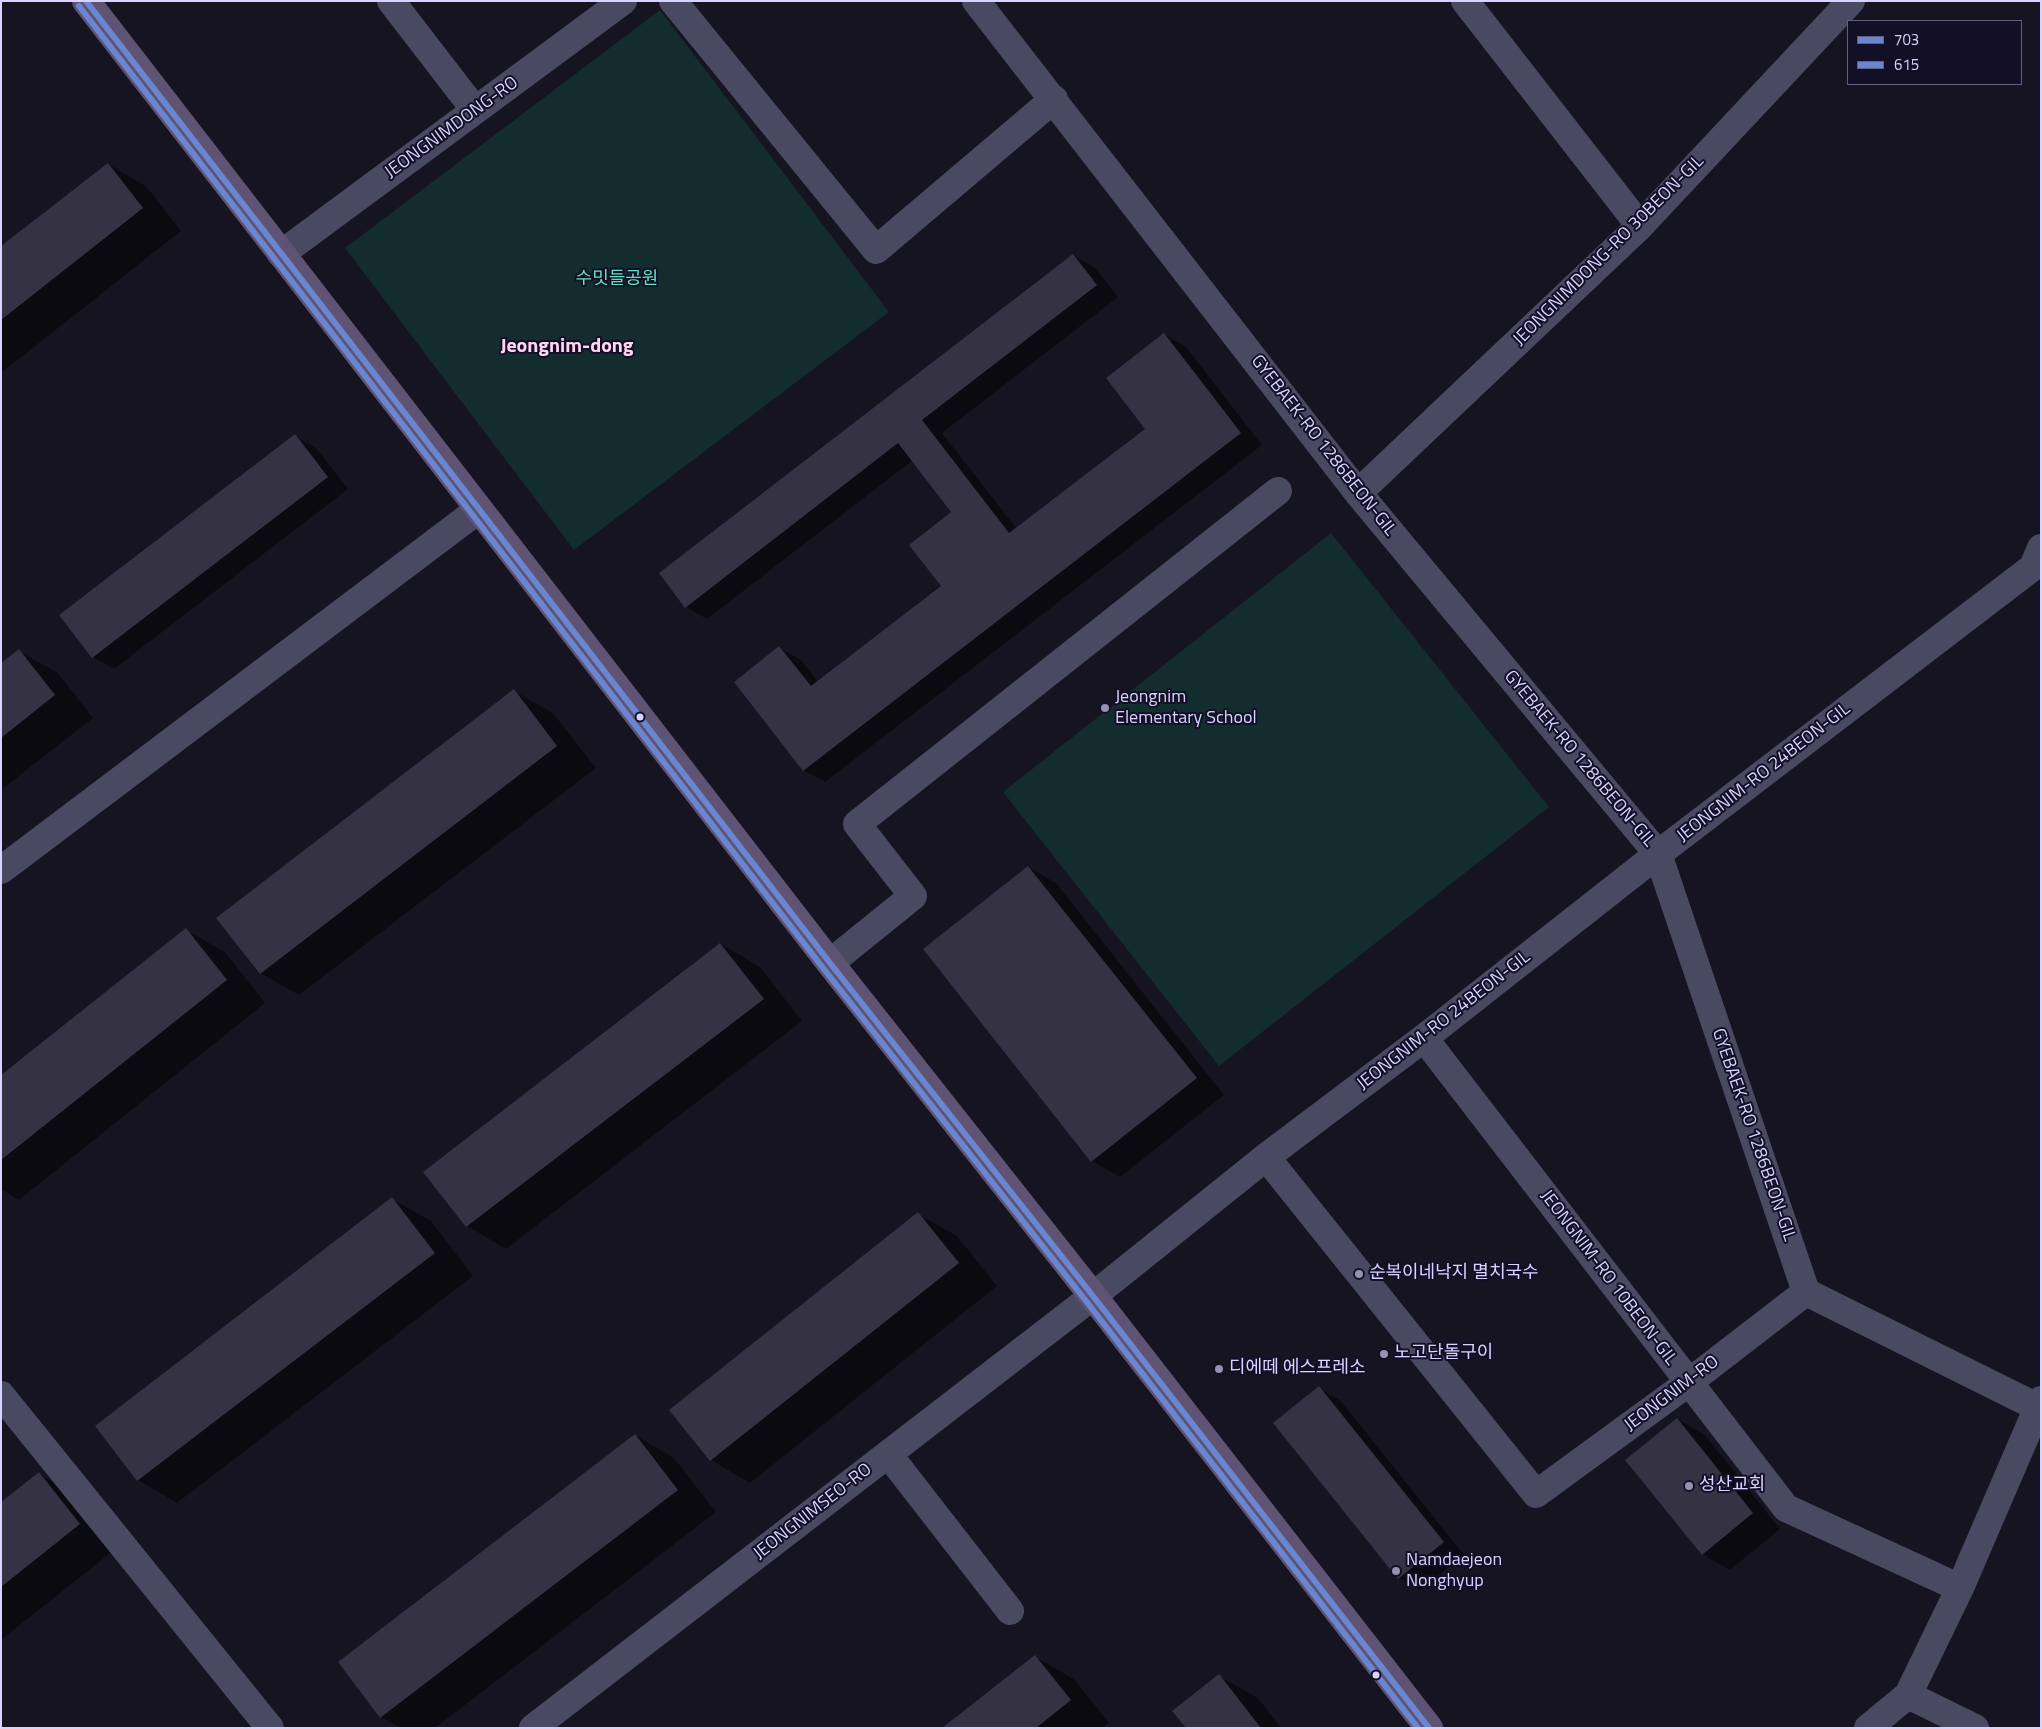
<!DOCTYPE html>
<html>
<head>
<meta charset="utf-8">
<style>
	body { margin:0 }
	#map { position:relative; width:2042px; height:1729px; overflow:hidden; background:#161421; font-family:"Titillium Web",sans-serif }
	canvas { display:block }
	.frame { position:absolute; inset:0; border:2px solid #d9d4ff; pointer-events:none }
	.legend { position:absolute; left:1847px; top:20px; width:175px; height:65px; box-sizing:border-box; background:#130f26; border:1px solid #625e7d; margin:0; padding:6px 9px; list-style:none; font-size:15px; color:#d9d4ff }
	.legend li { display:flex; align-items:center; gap:10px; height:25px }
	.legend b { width:25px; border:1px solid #625e7d }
</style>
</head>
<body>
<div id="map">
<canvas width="2042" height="1729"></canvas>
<div class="frame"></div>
<ul class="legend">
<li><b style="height:6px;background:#6a86d1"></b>703</li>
<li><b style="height:6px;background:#6a86d1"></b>615</li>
</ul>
</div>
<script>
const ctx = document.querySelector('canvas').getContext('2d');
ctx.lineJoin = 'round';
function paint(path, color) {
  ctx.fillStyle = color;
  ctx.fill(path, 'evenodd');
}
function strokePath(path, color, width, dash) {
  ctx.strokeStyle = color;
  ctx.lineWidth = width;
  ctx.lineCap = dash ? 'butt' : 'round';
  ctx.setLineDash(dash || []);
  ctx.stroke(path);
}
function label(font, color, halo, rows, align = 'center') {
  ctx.font = font + ' "Titillium Web","Noto Sans KR",sans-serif';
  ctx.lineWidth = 4;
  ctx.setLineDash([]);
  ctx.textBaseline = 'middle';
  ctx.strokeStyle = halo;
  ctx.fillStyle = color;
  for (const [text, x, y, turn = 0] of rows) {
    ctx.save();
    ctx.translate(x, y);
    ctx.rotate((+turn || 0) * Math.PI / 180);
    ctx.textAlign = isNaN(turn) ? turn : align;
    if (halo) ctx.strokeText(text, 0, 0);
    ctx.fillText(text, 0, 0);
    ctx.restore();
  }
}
paint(new Path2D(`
	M660,10L889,312L574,550L345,248Z
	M1331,533L1549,807L1219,1066L1003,792Z`), '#132c2d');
paint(new Path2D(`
	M108,164L147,187L181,231L1,373V248Z
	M1073,255L1095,268L1118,297L942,433L1017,529L1146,429L1165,335L1186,347L1262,445L825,782L803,770L780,648L801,660L818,682L943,586L953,512L913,460L707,619L686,607Z
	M295,436L316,448L348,489L114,669L93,657Z
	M19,651L58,673L93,718L1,790V664Z
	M514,691L553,713L596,768L299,995L260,973Z
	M1028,867L1056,883L1224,1095L1120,1177L1092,1161Z
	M186,930L225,952L265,1003L19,1200L1,1189V1077Z
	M721,944L760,967L802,1021L506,1249L467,1226Z
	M392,1199L431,1221L473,1276L177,1503L138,1480Z
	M918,1214L957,1236L997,1286L750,1483L711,1460L671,1410Z
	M1319,1388L1340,1400L1464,1555L1420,1590L1399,1578Z
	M1677,1419L1705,1435L1780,1529L1730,1570L1702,1554Z
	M635,1435L674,1458L716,1512L435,1728H401L381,1717Z
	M39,1474L78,1496L118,1547L1,1640V1503Z
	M1035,1657L1074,1679L1109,1723L1103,1728H944Z
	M1219,1676L1258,1698L1281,1728H1187Z`), '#0007');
paint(new Path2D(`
	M108,163L143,208L1,320V246Z
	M1073,254L1097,285L922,420L1009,533L1145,429L1106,378L1164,333L1241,433L803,771L734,682L779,646L811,686L941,586L909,545L951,512L898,443L685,608L659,573Z
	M295,434L328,477L92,658L59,615Z
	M19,649L55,695L1,738V663Z
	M514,689L557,746L260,974L216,918Z
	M1028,866L1197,1078L1091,1162L923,949Z
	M186,928L227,980L1,1160V1075Z
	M720,943L764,999L466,1227L423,1172Z
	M392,1197L435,1253L137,1481L95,1426Z
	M918,1212L959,1263L710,1461L669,1410Z
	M1319,1386L1444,1542L1398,1579L1273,1423Z
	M1677,1418L1753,1513L1702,1555L1625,1460Z
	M635,1434L678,1490L380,1718L338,1662Z
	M39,1472L80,1524L1,1587V1502Z
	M1035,1655L1071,1700L1036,1728H942Z
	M1219,1674L1261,1728H1186L1172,1711Z`), '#343243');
strokePath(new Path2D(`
	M391,1L475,110
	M673,1L876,250L1054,99
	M976,1L1358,493L1658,854L1806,1292L2037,1407
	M1465,1L1640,226
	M281,254L623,1
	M1358,493L1640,226L1851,1
	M1,870L478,510
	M830,963L913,896L857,824L1278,491
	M1424,1038L1786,1508L1960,1588
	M1266,1157L1536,1494L1688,1383L1806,1292
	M1,1395L270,1728
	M888,1454L1010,1611
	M1908,1695L1975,1728
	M533,1728L1093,1296L1266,1157L1424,1038L1658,854L2033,567L2041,548
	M1868,1728L1908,1695L1960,1588L2041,1400`), '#4a4962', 28);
strokePath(new Path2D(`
	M86,1L830,963L1093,1296L1429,1728`), '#5e5373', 28);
strokePath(new Path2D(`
	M86,1L830,963L1093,1296L1429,1728`), '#6a86d1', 6);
strokePath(new Path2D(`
	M79,6L823,968L1086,1301L1418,1728`), '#6a86d1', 6);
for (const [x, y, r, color] of [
	[1105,708,5,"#9591b1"],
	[640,717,4.5,"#d9d4ff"],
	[1359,1274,5,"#9591b1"],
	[1384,1354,5,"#9591b1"],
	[1219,1369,5,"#9591b1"],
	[1689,1486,5,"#9591b1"],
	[1396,1571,5,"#9591b1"],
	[1376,1675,4.5,"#d9d4ff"]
]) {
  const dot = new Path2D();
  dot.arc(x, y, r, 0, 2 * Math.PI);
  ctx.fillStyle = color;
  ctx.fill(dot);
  strokePath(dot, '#130f26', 2);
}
label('18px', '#d9d4ff', '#130f26', [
	["JEONGNIMDONG-RO",452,128,-36],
	["JEONGNIMDONG-RO 30BEON-GIL",1609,251,-45],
	["GYEBAEK-RO 1286BEON-GIL",1323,446,52],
	["GYEBAEK-RO 1286BEON-GIL",1579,759,50],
	["JEONGNIM-RO 24BEON-GIL",1764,773,-38],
	["JEONGNIM-RO 24BEON-GIL",1444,1021,-38],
	["GYEBAEK-RO 1286BEON-GIL",1753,1135,71],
	["JEONGNIM-RO 10BEON-GIL",1608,1278,53],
	["JEONGNIM-RO",1672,1394,-37],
	["JEONGNIMSEO-RO",813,1512,-38]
]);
label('18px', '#5fe0c0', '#130f26', [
	["수밋들공원",617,280]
]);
label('18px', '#d9d4ff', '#130f26', [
	["Jeongnim",1115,698],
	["Elementary School",1115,719],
	["순복이네낙지 멸치국수",1369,1274],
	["노고단돌구이",1394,1354],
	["디에떼 에스프레소",1229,1369],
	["성산교회",1699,1486],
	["Namdaejeon",1406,1561],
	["Nonghyup",1406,1582]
], 'left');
label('bold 20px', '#ffd6f0', '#130f26', [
	["Jeongnim-dong",567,347]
]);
</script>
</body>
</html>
